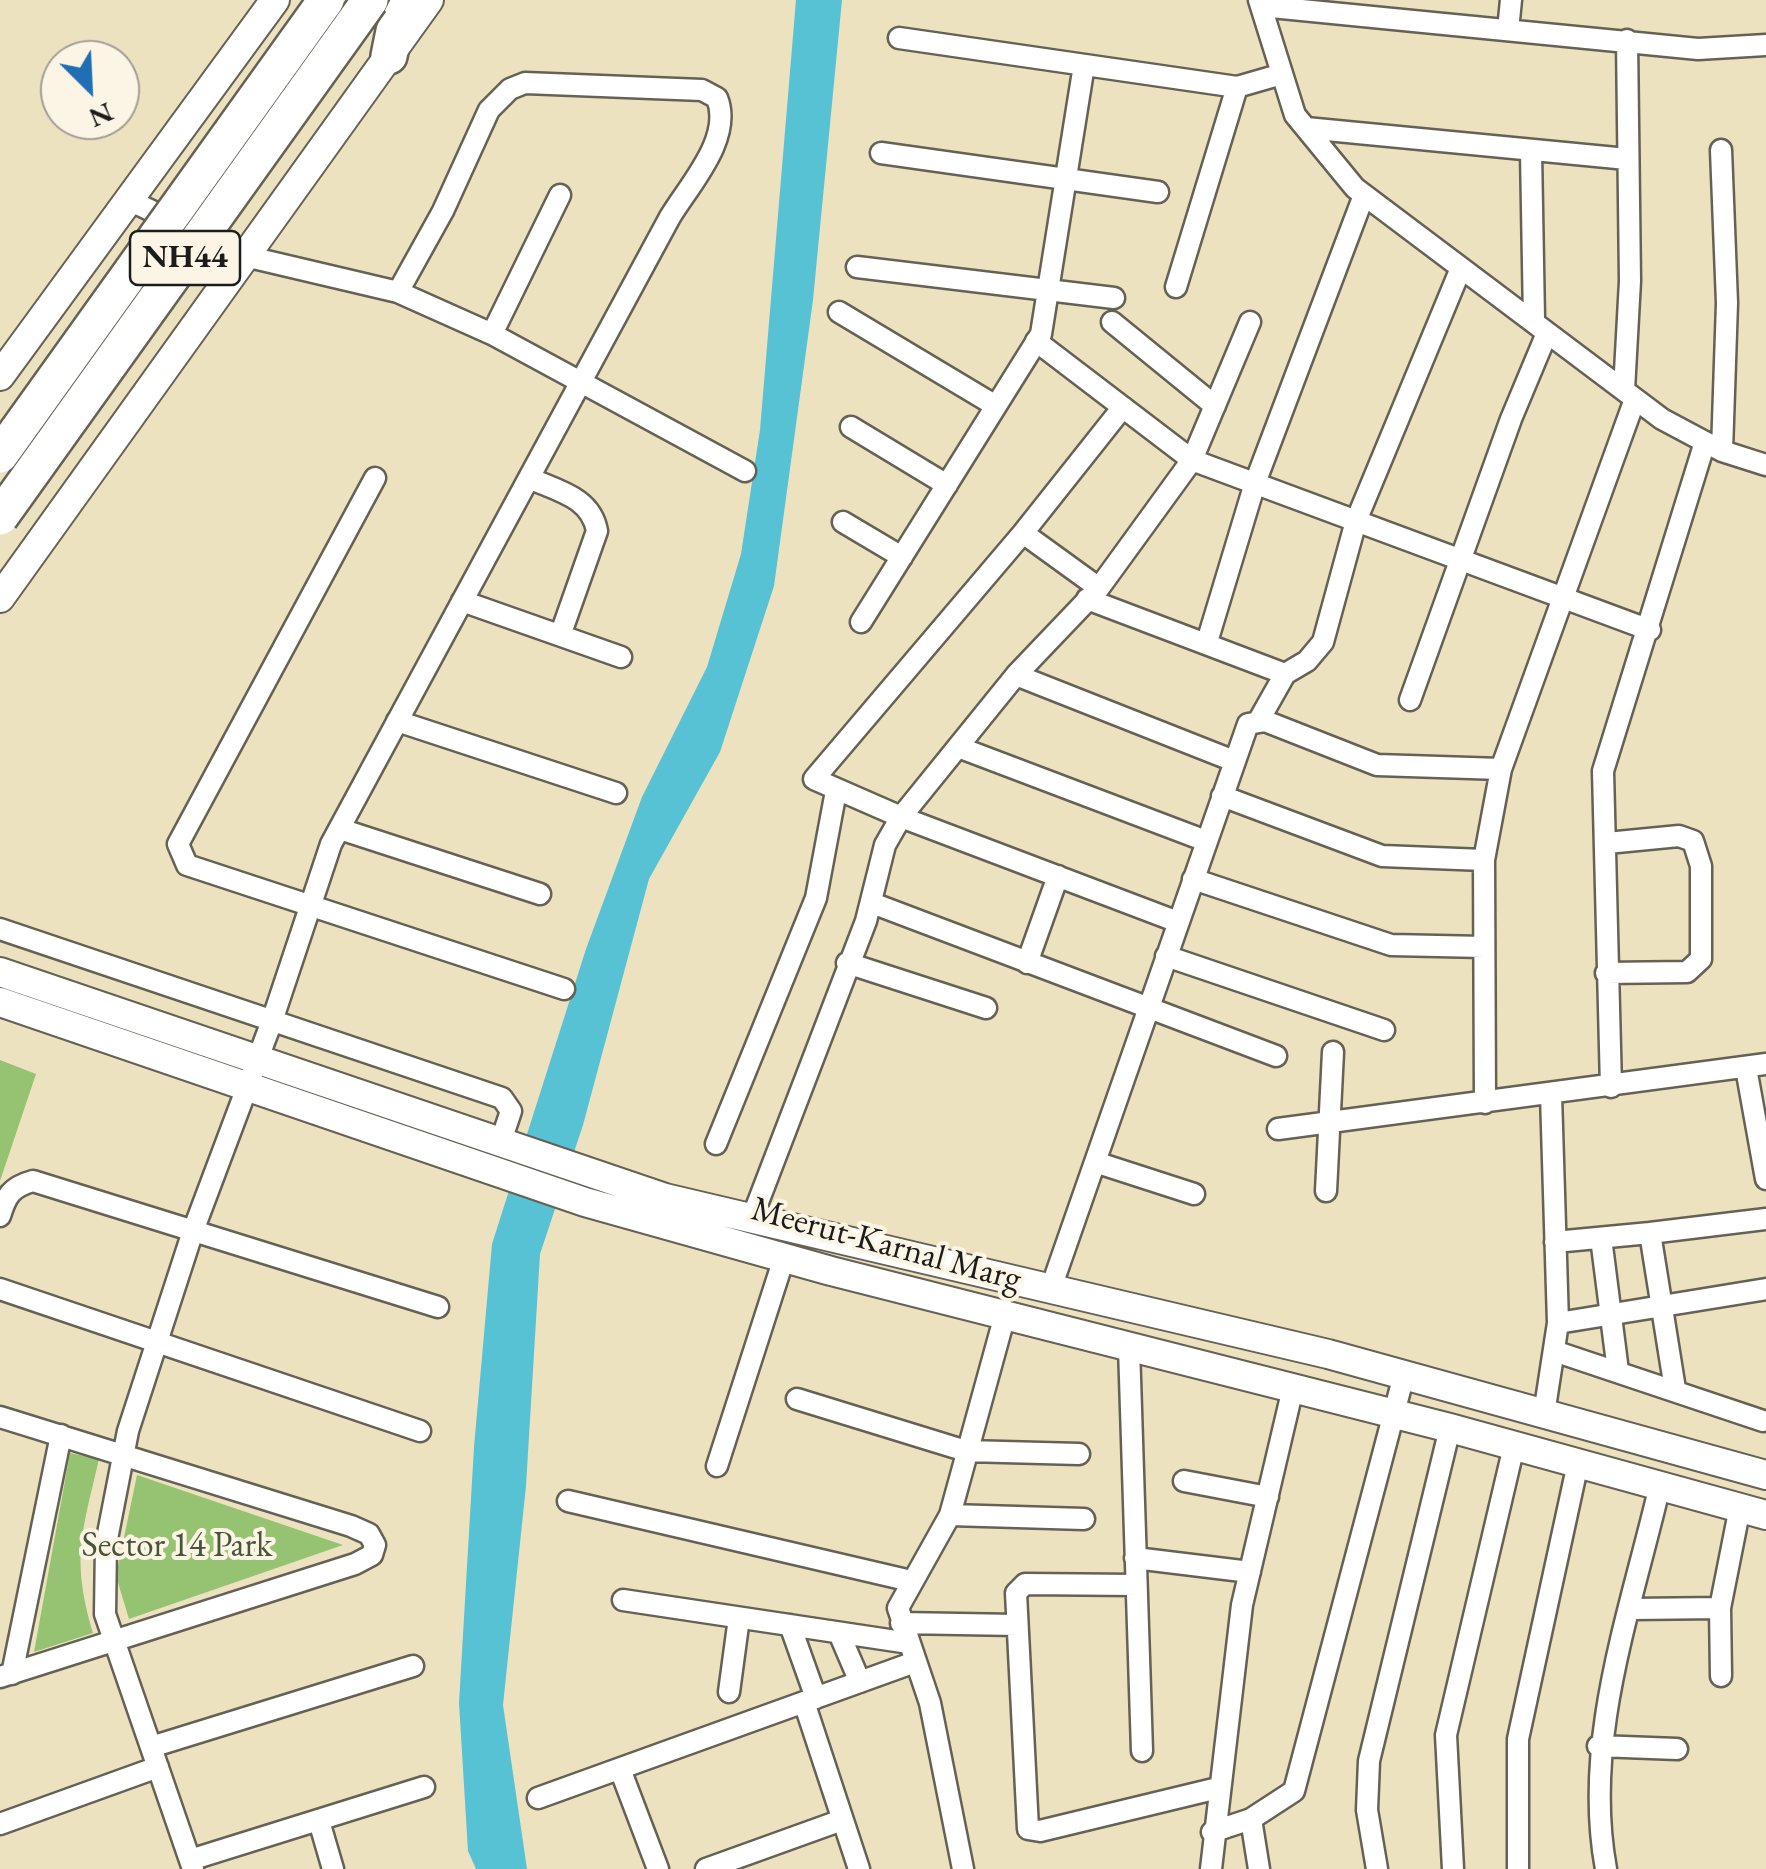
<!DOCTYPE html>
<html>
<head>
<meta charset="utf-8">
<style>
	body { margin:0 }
	#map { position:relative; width:1766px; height:1869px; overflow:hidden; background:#ede2c0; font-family:"EB Garamond",serif }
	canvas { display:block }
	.north { position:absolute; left:40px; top:40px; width:100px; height:100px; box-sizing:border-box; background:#fcf5e5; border:2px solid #a29e95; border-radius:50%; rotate:156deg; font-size:28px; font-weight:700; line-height:40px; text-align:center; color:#1c1c1c }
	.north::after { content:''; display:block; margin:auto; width:35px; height:45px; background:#1f6fb2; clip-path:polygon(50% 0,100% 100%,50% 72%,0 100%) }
</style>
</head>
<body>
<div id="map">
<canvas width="1766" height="1869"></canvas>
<div class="north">N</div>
</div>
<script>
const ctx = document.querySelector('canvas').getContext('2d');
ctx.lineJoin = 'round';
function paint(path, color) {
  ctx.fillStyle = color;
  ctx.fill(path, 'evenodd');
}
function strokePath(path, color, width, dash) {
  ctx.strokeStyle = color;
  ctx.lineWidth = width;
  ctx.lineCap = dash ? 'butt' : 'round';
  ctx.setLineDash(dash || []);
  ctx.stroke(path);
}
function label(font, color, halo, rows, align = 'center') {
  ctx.font = font + ' "EB Garamond",serif';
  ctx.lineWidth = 8;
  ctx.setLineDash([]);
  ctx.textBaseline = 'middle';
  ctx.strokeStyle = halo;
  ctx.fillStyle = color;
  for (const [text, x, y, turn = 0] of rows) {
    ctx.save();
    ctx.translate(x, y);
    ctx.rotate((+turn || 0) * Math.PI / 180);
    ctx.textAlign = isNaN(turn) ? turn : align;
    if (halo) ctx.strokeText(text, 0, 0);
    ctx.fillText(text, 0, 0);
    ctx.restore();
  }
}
paint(new Path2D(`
	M0,1060L36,1074L0,1181Z
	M70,1453L99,1459C82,1533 71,1558 93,1633L34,1652Z
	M137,1475L343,1545L129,1619L116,1576Z`), '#96c371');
paint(new Path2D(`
	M796,0H842L813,300L774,586L720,752L649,879L583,1125L540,1254L526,1486L503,1705L527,1869H476L468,1851L459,1703L474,1447L492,1244L586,949L642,797L707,667L741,554L760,430Z`), '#57c2d3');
const street = new Path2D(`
	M1259,0L1295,115L1355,188L1662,419L1722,451L1766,465
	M1261,6L1698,49L1766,45
	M1508,30L1511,0
	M899,38L1237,87L1282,74
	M1306,128L1627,159
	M1721,150L1727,303L1722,451
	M1531,152L1534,319
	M881,153L1158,192
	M129,200L245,256L398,292L492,334L745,471
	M857,267L1114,298
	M1176,287L1237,87
	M839,312L996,406
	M1112,322L1215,406
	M492,334L560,195
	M1036,341L1192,460L1650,630
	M1624,390L1630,281L1627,40
	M1123,407L1023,533L814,779L901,817L1178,922
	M851,427L947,485
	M375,478L178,844L187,865L564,989
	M529,478C558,491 591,497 597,531L561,633
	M843,522L902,557
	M1023,533L1099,588
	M1087,599L1285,674
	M462,601L621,657
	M861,622L1041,334L1084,65
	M1207,642L1255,483L1364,195
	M1016,675L1234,761
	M1410,700L1511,419L1547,333
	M1259,720L1285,674L1307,661L1323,642L1356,521L1461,268
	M397,721L616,793
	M958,747L1206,841
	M1222,796L1382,856L1484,860
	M340,829L540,894
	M1193,879L1391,945L1484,947
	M872,903L1276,1056
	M0,929L502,1098L511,1111L501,1141
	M1166,956L1384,1030
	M847,963L986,1008
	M1027,963L1058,876
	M1606,973L1687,972L1701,959V866L1693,841L1679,836L1607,843
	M1746,1068L1766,1179
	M1611,1087L1603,771L1705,442
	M1485,1103L1484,860L1501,769L1635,399
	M1278,1129L1766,1064
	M716,1144L816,898L836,791
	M1095,1162L1194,1194
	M1326,1191L1333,1052
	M0,1216C6,1196 11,1187 33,1181L438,1307
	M752,1218L866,921L885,845L901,817L1016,675L1099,588L1192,460L1250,322
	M1650,1233L1766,1219
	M1601,1238L1618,1371
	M1555,1242L1650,1233L1675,1389
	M1051,1288L1248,724L1265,721L1377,765L1501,769
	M0,1289L420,1431
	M1558,1323L1766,1289
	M1129,1347L1142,1751
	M1554,1351L1763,1421
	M797,1399L966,1451L1079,1454
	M1544,1414L1558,1323L1551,1095
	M0,1417L351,1526L369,1534L375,1545L372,1555L355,1564L0,1677
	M717,1466L784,1258
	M1184,1481L1268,1497
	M568,1501L911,1581
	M950,1515L1084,1519
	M1135,1558L1250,1572
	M1136,1585L1025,1584L1016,1593L1028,1829L1040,1831L1218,1788
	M623,1600L909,1643
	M1631,1609L1720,1608
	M901,1623L1017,1625
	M790,1625L816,1698
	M839,1633L860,1682
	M12,1674L61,1435
	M1721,1676L1720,1608L1740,1507
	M729,1692L739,1618
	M804,1702L859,1869
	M1598,1746L1677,1749
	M151,1747L413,1666
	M620,1769L658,1869
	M538,1798L915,1662
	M1251,1819L1259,1869
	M319,1821L333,1869
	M0,1824L158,1767
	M1212,1832L1251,1819L1294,1791L1404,1375
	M190,1860L424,1787
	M193,1869L105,1614L106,1544L128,1431L193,1231L272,1021L331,844L670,217C690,184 733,138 717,98L702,90L525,83L510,89L489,110L443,211L398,292
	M706,1869L842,1820
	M963,1869L930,1703L898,1608L950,1515L1005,1315
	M1211,1869L1242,1605L1293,1388
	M1377,1869L1367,1810L1369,1761L1450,1428
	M1453,1869L1446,1735L1514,1446
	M1518,1869V1739L1578,1463
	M1606,1869C1582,1740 1631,1610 1660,1485`);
const secondary = new Path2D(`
	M0,376L275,0
	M0,598L429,0
	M0,972L665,1198L1328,1354L1766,1475
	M0,1002L585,1202L831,1271L1450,1428L1766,1515`);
const highway = new Path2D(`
	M389,56L394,31L410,0`);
strokePath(street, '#656155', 25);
strokePath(secondary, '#656155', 32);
strokePath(highway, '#656155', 40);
strokePath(street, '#fff', 20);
strokePath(secondary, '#fff', 28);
strokePath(highway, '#fff', 35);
const highwayBridge = new Path2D(`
	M0,455L326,0
	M0,517L370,0`);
strokePath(highwayBridge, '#656155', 40, []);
strokePath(highwayBridge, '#fff', 35);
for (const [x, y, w] of [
	[185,258,110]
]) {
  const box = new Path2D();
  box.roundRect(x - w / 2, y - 27, w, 54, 8);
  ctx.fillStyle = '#fcf5e5';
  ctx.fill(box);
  strokePath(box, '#1c1c1c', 2.5);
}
label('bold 32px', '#1c1c1c', null, [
	["NH44",185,258]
]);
label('35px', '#1c1c1c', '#fcf5e5', [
	["Meerut-Karnal Marg",886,1245,15]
]);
label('35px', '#47563a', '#fcf5e5', [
	["Sector 14 Park",177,1546]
]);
</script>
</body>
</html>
